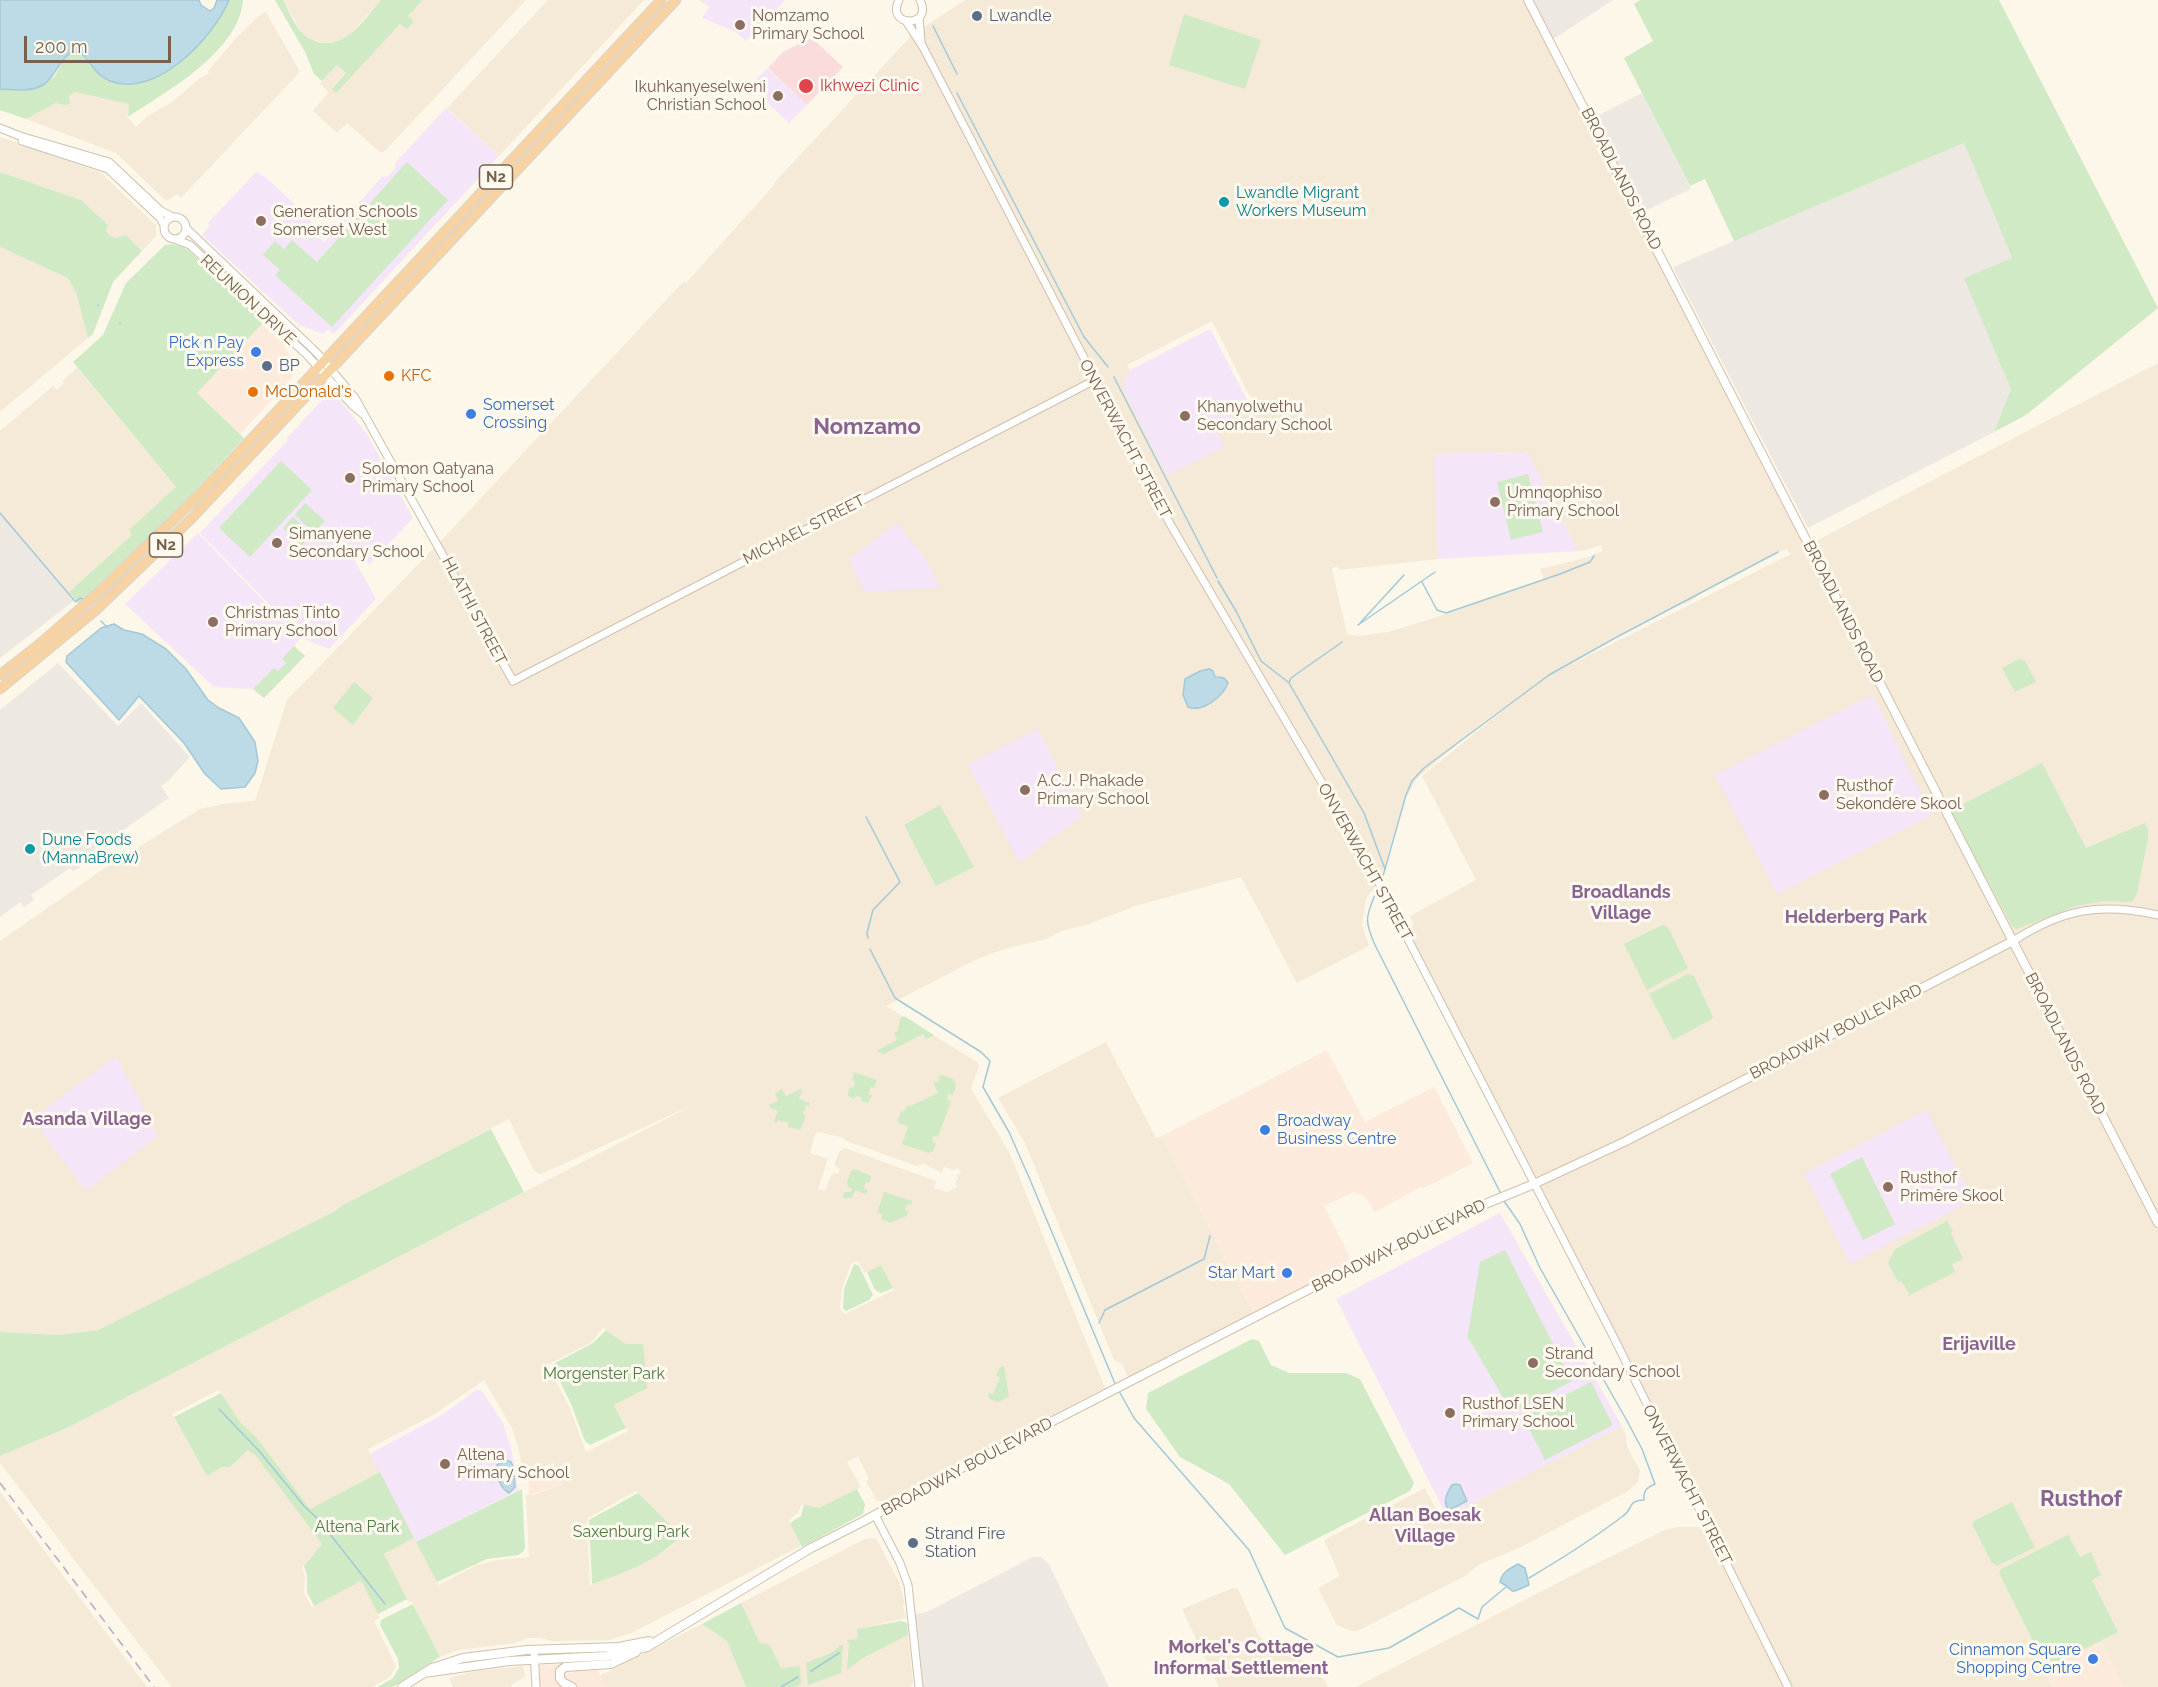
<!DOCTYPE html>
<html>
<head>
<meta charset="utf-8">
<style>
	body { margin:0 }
	#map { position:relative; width:2158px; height:1687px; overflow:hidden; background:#fcf7e8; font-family:Raleway,sans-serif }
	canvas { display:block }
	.scale { position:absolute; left:24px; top:36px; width:147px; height:27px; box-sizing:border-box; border:3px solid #76614c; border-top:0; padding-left:8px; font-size:18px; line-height:21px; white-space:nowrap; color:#76614c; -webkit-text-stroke:4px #fffaef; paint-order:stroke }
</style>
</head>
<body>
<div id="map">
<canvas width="2158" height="1687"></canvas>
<div class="scale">200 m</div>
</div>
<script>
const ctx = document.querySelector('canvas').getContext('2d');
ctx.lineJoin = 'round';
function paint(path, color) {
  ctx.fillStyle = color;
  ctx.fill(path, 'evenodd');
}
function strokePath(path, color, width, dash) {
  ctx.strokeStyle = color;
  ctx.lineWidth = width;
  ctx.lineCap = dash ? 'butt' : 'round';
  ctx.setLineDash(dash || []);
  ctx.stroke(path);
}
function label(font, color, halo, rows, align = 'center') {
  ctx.font = font + ' Raleway,sans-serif';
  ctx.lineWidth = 6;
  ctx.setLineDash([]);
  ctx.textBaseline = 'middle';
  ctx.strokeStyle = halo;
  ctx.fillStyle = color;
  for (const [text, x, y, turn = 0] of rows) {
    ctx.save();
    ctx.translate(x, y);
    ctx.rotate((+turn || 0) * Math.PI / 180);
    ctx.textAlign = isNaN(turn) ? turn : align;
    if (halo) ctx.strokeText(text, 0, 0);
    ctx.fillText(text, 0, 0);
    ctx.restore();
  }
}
paint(new Path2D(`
	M283,0H381L349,35L341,40L327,43L313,40L302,33Z
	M423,0H526L384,152H380L347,123L337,133L313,111L329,92L320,84L337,65L346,73L332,88L401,24L414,21L408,16Z
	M548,0H644L499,156L447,108Z
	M965,0H1528L1808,545L2158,363V1687H2124L2102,1643L2045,1672L2052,1687H1356L1575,1574L1665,1530L1677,1527H1708L1403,930L1414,925L1410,916L1476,880L1422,776L1528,690L1485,721L1417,778L1403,803L1383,871L1371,878L1376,888L1369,894L1366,899L1362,925L1369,946L1297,983L1241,877L1135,906L1086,925L1061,931L1046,939L1004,949L975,960L886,1006L977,1062L979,1066L971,1089L1009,1152L1105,1388L888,1501H877L866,1481L869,1479L858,1456L847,1462L861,1487L819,1509L801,1505L798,1513L789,1520L801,1546L631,1633L610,1640L553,1641L541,1638H527L515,1643L458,1650L440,1657L412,1601L409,1603L384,1554L414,1538L439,1585L477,1565L497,1560L529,1557L526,1495H533L564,1484L553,1463L523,1473L518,1446L512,1428L484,1380L435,1414L368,1449L380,1472L310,1509L257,1438L241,1423L219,1390L172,1414L207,1476L222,1467H230L248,1450L256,1456L322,1544L302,1568L305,1576L304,1593L312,1607L361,1581L380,1618L374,1621L396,1666L391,1676L372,1687H172L0,1463V1456L69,1427L693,1105L541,1174L534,1171L509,1119L344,1205L335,1211L98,1330L59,1335L0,1332V941L105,868L200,809L228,803L255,801L287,700L437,545L684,281L686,283L775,184L774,183L913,34ZM1212,321L1248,393L1255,401L1270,409L1269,412L1248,402L1216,430L1219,437L1127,374L1130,370L1127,365ZM1527,451L1578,551L1586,550L1601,545L1603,551L1585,558L1540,569L1544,579L1539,581L1434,618L1388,632L1359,636L1347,634L1332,569L1334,567H1339V570L1438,559L1435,454L1522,453ZM1786,549L1791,554L1542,679L1615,637L1668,609L1689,602L1710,587ZM818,1132L844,1138V1140L917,1166L924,1164L940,1172H942L944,1167L954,1170L958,1168L961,1173L956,1175L958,1179L955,1183L957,1187L947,1192L937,1189L934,1188L936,1181L845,1148L839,1152L834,1165L840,1169L838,1174L835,1173L831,1176L825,1191L818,1189L828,1159L810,1153L815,1135ZM854,1262H858L865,1273L881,1265L894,1290L845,1314L840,1309L842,1289L851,1264ZM603,1328L626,1344L614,1405L628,1431L586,1452L569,1406L547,1365L592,1342ZM636,1491L677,1533L678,1539L670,1548L611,1578L590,1585L587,1524L588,1518Z
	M266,12L299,70L297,75L181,198L177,194L166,201L116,153L26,119L56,103L64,105L69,96L75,92L130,104L127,117L136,127L146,117L172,102L199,79L209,73L208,71L237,37L259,16Z
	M0,137L100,172L156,225V236L142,251L126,235L116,238L110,237L106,231L108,225L81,200L0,172Z
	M0,247L68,278L76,292L88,338L0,412Z
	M77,368L176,487L132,535L69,592L0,511V431L53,386L57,390L64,383L62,381Z
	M1106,1042L1156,1138L1162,1136L1255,1318L1130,1382L1122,1364L1114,1360L1025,1143L998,1098Z
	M1622,1426L1626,1436L1627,1447L1640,1470L1638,1482L1628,1491L1519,1548L1480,1564L1465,1576L1357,1631H1351L1337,1625L1318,1588L1340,1576L1324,1540L1425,1488L1441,1519Z
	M0,1492L21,1520L147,1687H0Z
	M876,1538L899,1582L905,1604L903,1605L906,1618L858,1629L861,1660L908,1635L913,1683L910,1687H796L801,1684L781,1668L769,1645L760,1643L741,1603L865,1539Z
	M1233,1588L1238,1589L1258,1634L1266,1643L1276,1637L1326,1682L1328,1687H1219L1182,1609Z
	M702,1624L727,1641L746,1687H606L600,1676Z
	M523,1666L525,1677L511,1685L512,1687H453L449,1678L475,1671Z`), '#f4ead7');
paint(new Path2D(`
	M262,324L284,345L295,366L292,378L240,434L197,393Z
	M1327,1050L1365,1122L1434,1087L1473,1163L1422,1189L1421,1187L1375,1212L1365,1197L1354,1192L1324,1206L1355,1267L1255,1318L1162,1136Z
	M554,1466L564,1484L529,1495V1475Z
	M2103,1643L2124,1687H2052L2045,1672Z
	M595,1664L606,1687H539L536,1665Z`), '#fceadc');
paint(new Path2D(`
	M1528,0H1613L1549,42Z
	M1642,93L1691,189L1638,214L1589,120Z
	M1964,143L2012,258L1965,278L2011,389L1994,432L1808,528L1673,267Z
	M0,511L75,600L0,658Z
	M58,663L118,726L141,703L190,757L168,781L161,786L169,798L77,862L80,867L73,871L70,868L31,895L34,900L24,907L20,902L0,917V710Z
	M1033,1557H1041L1048,1563L1109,1687H920L912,1615L927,1612Z`), '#ede8e1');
paint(new Path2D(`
	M699,0H785L746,41L736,32L702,18L710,7Z
	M767,68L807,105L789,123L750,87Z
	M446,108L499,156L334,334L328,329L323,334L299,325L202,235L210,226L208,223L256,172L264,176L311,219L312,227L310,229L324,242L382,177L388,176L394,170L396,162Z
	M1208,330H1211L1248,402L1216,430L1224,447L1167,475L1123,389L1127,374L1130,370Z
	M326,396L337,397L367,434L413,518L369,565L361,549L351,554L376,599L329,649L302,638L200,533L288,440L287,438Z
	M1527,451L1578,551L1438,559L1434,454L1493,452L1498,454L1522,453Z
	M897,523L926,560L940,588L864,592L849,559Z
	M198,533L300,639L294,646L305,656L264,698L253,689L214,687L125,604Z
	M1873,696L1932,815L1777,894L1715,775L1868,697Z
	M1038,729L1082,816L1019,863L968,764Z
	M116,1056L151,1123L157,1137L86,1191L32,1119Z
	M1927,1110L1973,1200L1850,1264L1804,1173Z
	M1500,1213L1622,1426L1447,1516L1336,1299Z
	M476,1390L482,1391L503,1423L512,1452L518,1490L416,1542L370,1455L373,1452L442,1415Z`), '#f4e5f9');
paint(new Path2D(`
	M809,39L815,41L843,67L807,105L768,68L783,52Z`), '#fadcdc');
paint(new Path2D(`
	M229,0H243C239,52 167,91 128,117L129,104L75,92L69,96L70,104L64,105L56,103L26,119L0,110V89L21,91L54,77L68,53L73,51L80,52L90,65L132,83L145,81L172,69L189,55L210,32Z
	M275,0H283C288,9 292,20 299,29C303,35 311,40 318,42C347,49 365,18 381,0H423L408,16L414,21L407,29L400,24L336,93L332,89L346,73L337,65L322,81L314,74L305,52Z
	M1640,0H1999L2158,308L2026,415L1994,432L2011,389L1964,278L2012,258L1964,143L1734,241L1705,179L1690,186L1624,58L1653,41L1634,4Z
	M1184,14L1261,40L1245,89L1169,65Z
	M407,162L448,200L332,327L275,275L280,270L263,255L275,241L284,249L292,240L317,262Z
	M0,172L81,200L108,225L106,231L110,236L116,238L126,235L142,251L113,282L93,334L88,338L76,292L68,278L0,247Z
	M172,244L183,247L189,251L259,317L262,324L197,393L244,438L177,511L79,604L69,592L132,535L129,530L176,487L73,362L103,335L126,283L165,245Z
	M281,461L312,490L250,557L219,528Z
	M1528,474L1543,532L1511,540L1497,482Z
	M305,503L325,521L314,533L295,515Z
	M293,517L313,535L302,546L283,528Z
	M294,646L305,656L264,698L253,689L274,668L278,671L286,663L282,659Z
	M2019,659L2025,661L2036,682L2015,692L2002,668Z
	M354,682L373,698L353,725L333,708Z
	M2042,763L2086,848L2145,823L2148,829V838L2137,893L2132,902L2104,901L2076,906L2017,929L2012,926L1950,811Z
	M940,805L974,867L936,886L904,825Z
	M1662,925L1668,927L1688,968L1647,990L1624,944Z
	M1688,974L1694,976L1713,1017L1712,1019L1673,1040L1649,994Z
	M904,1016L934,1035L926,1039L923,1034L884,1054L876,1051L897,1040L894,1033L898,1031L900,1018Z
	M854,1072L877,1080L874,1088L871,1087L868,1094L872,1095L868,1103L861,1101L862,1098L856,1096L854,1099L848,1096L849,1087L853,1088L855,1082L852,1080Z
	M942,1075L953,1079L956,1085L953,1095L948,1094L947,1100L951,1101L938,1137L934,1136L932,1142L936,1143L933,1151L929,1153L902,1144L908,1127L897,1122L901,1111L904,1112L907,1106H910L938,1093L932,1079L935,1083L940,1080L938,1076Z
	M782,1089L786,1096L801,1089L802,1092L799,1099L810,1103L809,1106L806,1105L803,1114L806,1116L800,1130L788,1127L789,1123L778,1120L777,1123L774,1122L778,1111L771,1108L769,1105L778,1101L775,1093Z
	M491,1129L524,1192L69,1427L0,1456V1332L59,1335L98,1330L335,1211L343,1205Z
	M1862,1157L1895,1224L1863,1240L1830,1174Z
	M855,1169L871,1176L870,1183L866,1182L864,1188L868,1190L866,1194L855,1190L852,1198H842L845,1192H851L852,1189L848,1187L847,1182L851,1171Z
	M884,1192L912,1201L911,1205L907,1204L905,1210L909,1212L906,1216L890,1223L881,1219L883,1215L878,1212L876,1216Z
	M1947,1221L1953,1231L1951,1233L1963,1259L1952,1264L1955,1272L1910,1295L1901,1281L1898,1282L1888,1263L1895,1249Z
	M1505,1250L1572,1381L1512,1413L1469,1339L1467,1340L1480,1262Z
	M854,1264L859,1266L873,1295L869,1300L846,1311L843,1308L844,1289Z
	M881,1265L893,1288L881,1293L875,1290L867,1272Z
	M606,1330L626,1344H643L647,1388L614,1405L626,1428L590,1445L585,1441L571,1404L553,1367L555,1363L593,1343Z
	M1252,1339L1259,1341L1271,1365L1289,1373H1346L1360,1379L1414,1483L1410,1491L1285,1555L1229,1484L1180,1457L1146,1409L1148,1393Z
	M1004,1366L1009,1397L998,1402L990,1399L988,1395L989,1393L993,1394L1000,1378L996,1376L999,1368Z
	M1591,1382L1613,1425L1545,1460L1523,1417Z
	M221,1393L241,1423L257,1438L310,1509L380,1472L414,1538L384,1554L407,1599L378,1614L361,1581L314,1606L307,1592V1575L304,1566L322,1544L256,1456L248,1450L230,1467H222L207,1476L174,1417Z
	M522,1489L525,1548L523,1552L518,1555L487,1559L437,1582L416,1542Z
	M857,1489L865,1504L863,1514L802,1547L790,1523L801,1516L804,1505L819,1508Z
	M638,1493L674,1529L678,1539C659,1559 619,1576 592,1584L589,1520Z
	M2012,1502L2035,1547L1997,1566L1992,1563L1972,1524L1974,1521Z
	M2068,1535L2080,1557L2091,1552L2101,1575L2092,1580L2118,1632L2048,1667L2045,1665L1999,1573L2001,1569Z
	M741,1603L760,1643L769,1644L781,1668L800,1666L801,1684L796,1687H746L727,1641L702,1624Z
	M413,1604L440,1657L393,1687H378L393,1678L399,1668L398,1659L380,1625L381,1620Z
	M901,1621L907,1623L908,1635L860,1660L847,1670L849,1643L847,1640L858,1639L857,1629Z
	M841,1645H843L841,1673L808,1685L806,1663L831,1653Z`), '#d0eac6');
const water = new Path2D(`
	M0,0H199L201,5L210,11L214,8L217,0H229C213,38 156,99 110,81C95,75 91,62 80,52C61,49 59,75 43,85C31,92 14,90 0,89Z
	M114,624L124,630L142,634L166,649L186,669L208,700L219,708L239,718L255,742L258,761L255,773L245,787L221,789L205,774L184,743L139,696L119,720L66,662L67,656L101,628Z
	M1209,669L1213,671L1215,677C1221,677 1225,677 1228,683C1223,696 1203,713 1188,707L1183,695L1185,679L1200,671Z
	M506,1460L511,1462L513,1466L515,1487L509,1493C500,1488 495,1474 497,1465Z
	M1456,1484L1460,1485L1467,1501L1449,1510C1442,1502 1447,1493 1452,1485Z
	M1518,1564L1525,1568L1529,1585C1506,1595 1518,1592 1500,1582C1502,1572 1509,1569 1518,1564Z`);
paint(water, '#bddbe6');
strokePath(water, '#a3c9d8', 1.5);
strokePath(new Path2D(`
	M933,26L957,74
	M957,93L1084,337L1108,367
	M98,305V306
	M120,323V324
	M1114,377L1217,578
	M0,513L74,600L76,602L80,598L83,599
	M1218,581L1236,611L1261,661L1288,682
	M1422,582L1437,610L1446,613L1560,574L1590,562L1594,556
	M101,621L107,627
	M1360,623L1404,575
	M1358,625L1435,572
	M1342,642L1291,678L1289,683L1364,813L1385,869
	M866,817L900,882L873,910L867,933L868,938
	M1383,876L1406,795L1412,781L1424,768L1549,675L1615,638L1778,552
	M1375,895C1365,918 1365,922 1375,945L1501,1194
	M870,949L895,998L981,1052L990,1061L983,1087L1009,1132L1031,1182L1116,1386
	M1504,1201L1520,1224L1540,1268L1626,1419L1642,1449L1655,1484C1646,1488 1643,1491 1644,1500C1626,1501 1634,1509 1623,1516C1593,1539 1561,1559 1529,1578
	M1099,1323L1105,1310L1204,1259L1210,1236
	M1119,1391L1134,1418L1249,1550L1285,1628L1338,1657L1389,1648L1459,1608L1478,1619L1482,1607L1506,1587
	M219,1409L260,1452L304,1506L318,1519L385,1604
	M811,1671L839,1653
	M781,1687L798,1677`), '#a3c9d8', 1.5);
const tertiary = new Path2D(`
	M899,0C885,28 934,28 920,0
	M919,18L921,42
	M906,21L923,47L1169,522L1365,856L1610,1330L1788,1687
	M0,128L20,136L109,162L161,211L173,217
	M22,141L108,169L160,218L164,225
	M164 228a11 11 0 1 1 22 0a11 11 0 1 1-22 0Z
	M186,228L317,353L355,398L513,681L1095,380
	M174,239L190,245L308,356L352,405L363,414
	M2013,941C2063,909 2100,902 2158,915
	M875,1515L900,1563L908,1585L919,1687
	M534,1650L536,1687`);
const secondary = new Path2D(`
	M1528,0L2158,1223
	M424,1673L509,1661L607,1656L647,1647L811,1548L864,1521L944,1477L1434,1225L1534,1184L1624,1142L2013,941
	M402,1687L432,1668L463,1658L527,1650L619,1647L649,1641
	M572,1687L564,1683L560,1679V1671L565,1667L611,1664L636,1652`);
const trunk = new Path2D(`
	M0,675L42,642L97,594L198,496L661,0
	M0,689L96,610L192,518L676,0`);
strokePath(tertiary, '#cec0ae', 9);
strokePath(secondary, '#d1c1ab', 10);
strokePath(trunk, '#dbd6d0', 11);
strokePath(tertiary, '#fff', 7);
strokePath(secondary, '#fff', 8);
strokePath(trunk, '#f7d2a2', 9);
strokePath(new Path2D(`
	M0,1483L154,1687`), '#bca6c7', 1.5, [9, 6]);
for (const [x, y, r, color] of [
	[977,16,6,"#5c6f8a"],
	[740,25,6,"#8d6e63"],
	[806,86,8,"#e0444e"],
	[778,96,6,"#8d6e63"],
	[1224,202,6,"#0f9aa8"],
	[261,221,6,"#8d6e63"],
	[256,352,6,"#3f7fe0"],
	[267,366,6,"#5c6f8a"],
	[389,376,6,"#e8710a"],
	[253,392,6,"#e8710a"],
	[471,414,6,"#3f7fe0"],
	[1185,416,6,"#8d6e63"],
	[350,478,6,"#8d6e63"],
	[1495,502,6,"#8d6e63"],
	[277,543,6,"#8d6e63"],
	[213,622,6,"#8d6e63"],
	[1025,790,6,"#8d6e63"],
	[1824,795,6,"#8d6e63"],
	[30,849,6,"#0f9aa8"],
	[1265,1130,6,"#3f7fe0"],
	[1888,1187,6,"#8d6e63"],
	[1287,1273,6,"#3f7fe0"],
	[1533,1363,6,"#8d6e63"],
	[1450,1413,6,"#8d6e63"],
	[445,1464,6,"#8d6e63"],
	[913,1543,6,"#5c6f8a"],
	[2093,1659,6,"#3f7fe0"]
]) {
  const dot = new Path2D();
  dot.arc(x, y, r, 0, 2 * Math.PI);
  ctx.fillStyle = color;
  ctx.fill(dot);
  strokePath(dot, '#fffaef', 2);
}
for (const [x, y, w] of [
	[496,177,33],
	[166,545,33]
]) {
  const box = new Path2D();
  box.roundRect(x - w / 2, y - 12, w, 24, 4.5);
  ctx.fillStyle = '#fffaef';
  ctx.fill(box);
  strokePath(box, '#76614c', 1.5);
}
label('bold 15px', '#76614c', null, [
	["N2",496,177],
	["N2",166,545]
]);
label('16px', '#785e54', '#fffaef', [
	["Nomzamo",752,16],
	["Primary School",752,34],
	["Ikuhkanyeselweni",766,87,"right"],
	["Christian School",766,105,"right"],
	["Generation Schools",273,212],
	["Somerset West",273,230],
	["Khanyolwethu",1197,407],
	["Secondary School",1197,425],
	["Solomon Qatyana",362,469],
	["Primary School",362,487],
	["Umnqophiso",1507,493],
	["Primary School",1507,511],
	["Simanyene",289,534],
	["Secondary School",289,552],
	["Christmas Tinto",225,613],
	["Primary School",225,631],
	["A.C.J. Phakade",1037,781],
	["Primary School",1037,799],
	["Rusthof",1836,786],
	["Sekondêre Skool",1836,804],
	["Rusthof",1900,1178],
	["Primêre Skool",1900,1196],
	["Strand",1545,1354],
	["Secondary School",1545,1372],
	["Rusthof LSEN",1462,1404],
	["Primary School",1462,1422],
	["Altena",457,1455],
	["Primary School",457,1473]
], 'left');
label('16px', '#4e5e75', '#fffaef', [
	["Lwandle",989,16],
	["BP",279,366],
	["Strand Fire",925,1534],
	["Station",925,1552]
], 'left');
label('16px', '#be3a42', '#fffaef', [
	["Ikhwezi Clinic",820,86]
], 'left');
label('16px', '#76614c', '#fffaef', [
	["BROADLANDS ROAD",1621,179,63],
	["REUNION DRIVE",248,300,43],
	["ONVERWACHT STREET",1125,439,62],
	["MICHAEL STREET",804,530,-27],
	["HLATHI STREET",474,611,62],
	["BROADLANDS ROAD",1843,612,63],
	["ONVERWACHT STREET",1365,862,61],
	["BROADWAY BOULEVARD",1836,1032,-27],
	["BROADLANDS ROAD",2065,1044,63],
	["BROADWAY BOULEVARD",1399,1246,-26],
	["BROADWAY BOULEVARD",967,1467,-28],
	["ONVERWACHT STREET",1687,1485,63]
]);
label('16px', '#0d838f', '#fffaef', [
	["Lwandle Migrant",1236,193],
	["Workers Museum",1236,211],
	["Dune Foods",42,840],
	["(MannaBrew)",42,858]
], 'left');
label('16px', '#366cbe', '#fffaef', [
	["Pick n Pay",244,343],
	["Express",244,361],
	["Somerset",483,405,"left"],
	["Crossing",483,423,"left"],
	["Broadway",1277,1121,"left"],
	["Business Centre",1277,1139,"left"],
	["Star Mart",1275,1273],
	["Cinnamon Square",2081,1650],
	["Shopping Centre",2081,1668]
], 'right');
label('16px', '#c56008', '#fffaef', [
	["KFC",401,376],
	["McDonald's",265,392]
], 'left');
label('16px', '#4d7c44', '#fffaef', [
	["Morgenster Park",604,1374],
	["Altena Park",357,1527],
	["Saxenburg Park",631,1532]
]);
label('bold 18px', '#896492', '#fffaef', [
	["Broadlands",1621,893],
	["Village",1621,914],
	["Helderberg Park",1856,918],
	["Asanda Village",87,1120],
	["Erijaville",1979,1345],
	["Allan Boesak",1425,1516],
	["Village",1425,1537],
	["Morkel's Cottage",1241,1648],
	["Informal Settlement",1241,1669]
]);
label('bold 22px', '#896492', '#fffaef', [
	["Nomzamo",867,427],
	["Rusthof",2081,1499]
]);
</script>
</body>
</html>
